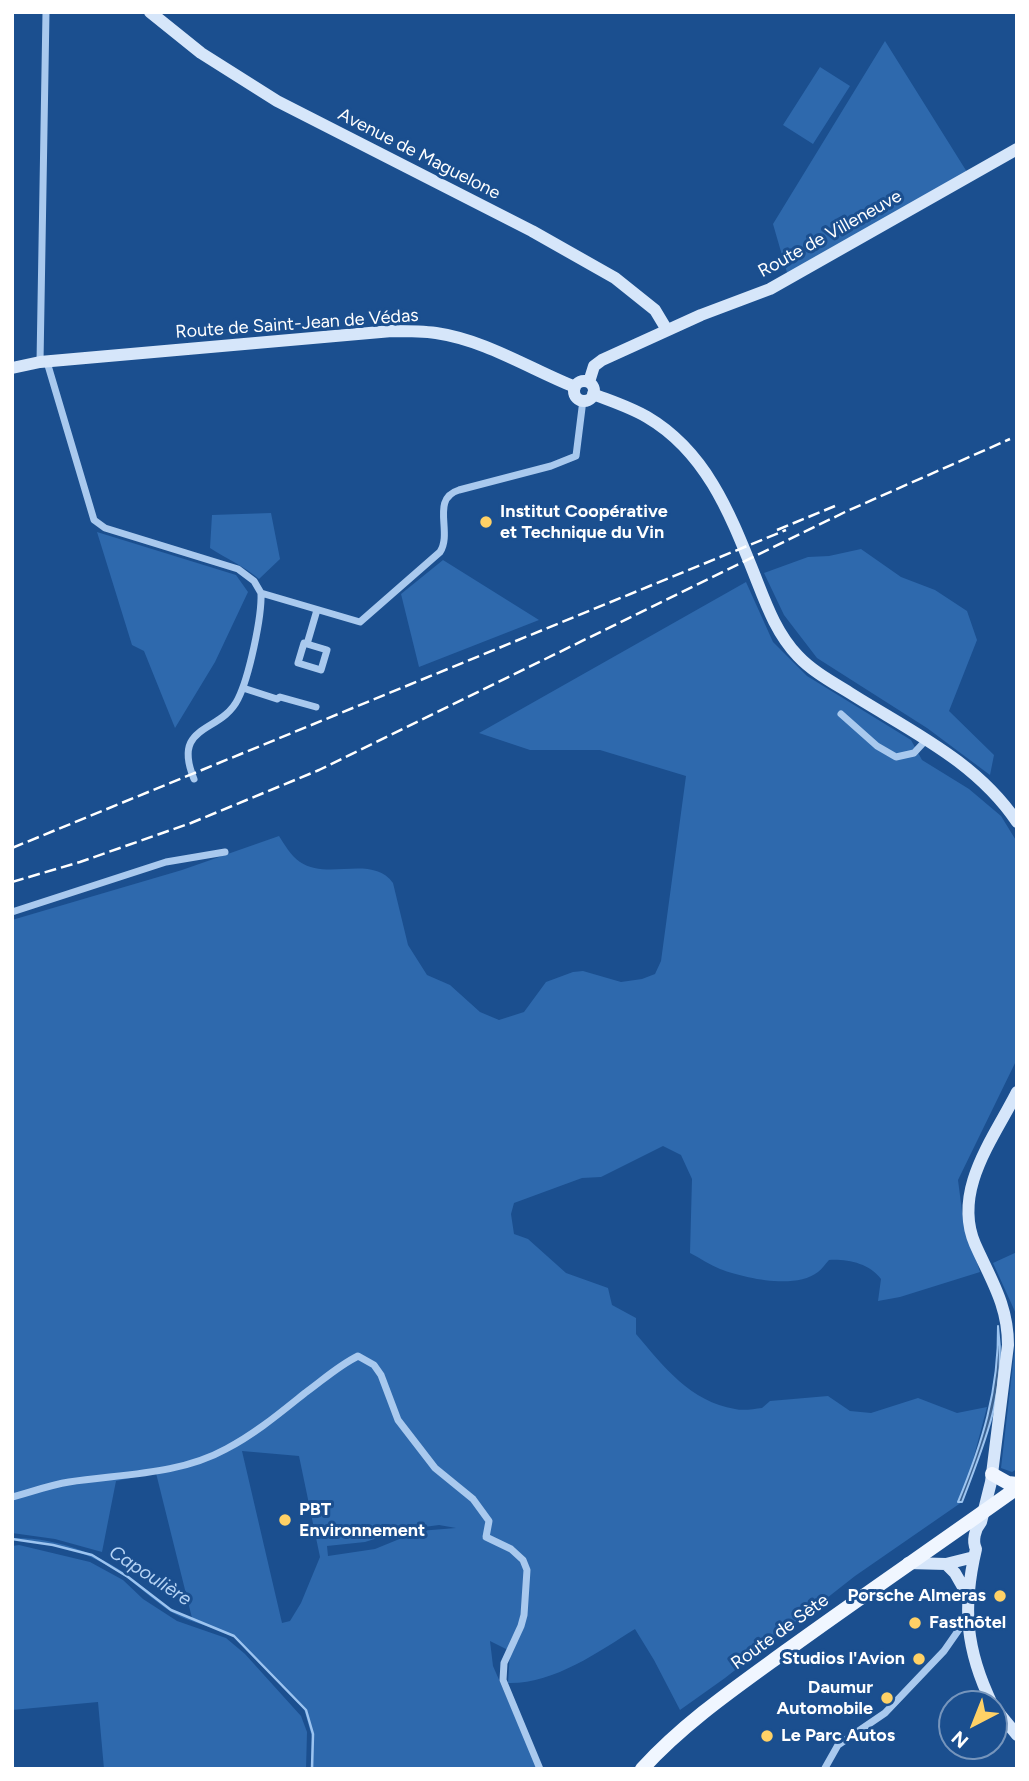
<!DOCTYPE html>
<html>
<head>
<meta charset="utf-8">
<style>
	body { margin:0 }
	#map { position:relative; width:1029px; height:1781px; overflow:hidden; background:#1b4f8f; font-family:Figtree,sans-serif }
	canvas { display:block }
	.frame { position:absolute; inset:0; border:14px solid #fff; pointer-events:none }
	.north { position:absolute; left:938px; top:1690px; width:70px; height:70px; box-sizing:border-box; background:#1b4f8f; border:2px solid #7695bc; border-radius:50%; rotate:222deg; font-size:19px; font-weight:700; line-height:28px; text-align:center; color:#fff }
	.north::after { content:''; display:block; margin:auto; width:24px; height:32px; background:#ffd166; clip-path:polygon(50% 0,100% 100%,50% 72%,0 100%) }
</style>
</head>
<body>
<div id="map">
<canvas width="1029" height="1781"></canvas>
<div class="frame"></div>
<div class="north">N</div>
</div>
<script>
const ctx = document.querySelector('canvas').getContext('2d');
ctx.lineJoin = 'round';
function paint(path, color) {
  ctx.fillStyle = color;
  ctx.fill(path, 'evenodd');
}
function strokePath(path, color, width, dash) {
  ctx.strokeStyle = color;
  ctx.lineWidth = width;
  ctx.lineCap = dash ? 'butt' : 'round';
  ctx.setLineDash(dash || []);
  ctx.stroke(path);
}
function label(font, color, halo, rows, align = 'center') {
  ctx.font = font + ' Figtree,sans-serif';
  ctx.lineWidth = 6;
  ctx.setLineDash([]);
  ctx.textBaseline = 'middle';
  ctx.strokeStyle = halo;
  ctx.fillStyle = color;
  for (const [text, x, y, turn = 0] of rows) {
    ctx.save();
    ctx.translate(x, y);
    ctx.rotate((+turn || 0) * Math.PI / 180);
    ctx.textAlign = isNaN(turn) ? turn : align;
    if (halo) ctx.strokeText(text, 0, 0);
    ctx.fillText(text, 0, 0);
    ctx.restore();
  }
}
paint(new Path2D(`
	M885,41L967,172L788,276L773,224Z
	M820,67L850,86L813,144L783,125Z
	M271,513L280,559L259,579C244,566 227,559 210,548L212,515Z
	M97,532L236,575L248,592L215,662L175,728L144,651L132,645Z
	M861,549L901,577L935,590L967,611L977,640L949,711L994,755L990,775L927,728L817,658L784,615L764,573L808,557L829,556Z
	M443,560L539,620L419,667L401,594Z
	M746,582L773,642L807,676L911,740L922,760L969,789L1001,816L1017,842V1059L958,1180L963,1219L980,1272L900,1297L878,1301L881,1279C869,1263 847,1259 829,1260C825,1264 822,1269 818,1272C795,1290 744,1278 720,1269C710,1265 700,1258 690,1253L692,1179L681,1155L663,1146L601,1177L582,1178L514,1203L511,1214L514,1234L528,1239L566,1273L608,1288L612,1305L636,1318V1334C663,1366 691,1402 735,1409C743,1411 754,1409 762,1408L770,1401L828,1396L850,1411L871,1413L918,1398L957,1413L987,1407L962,1502L855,1576L725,1678L680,1710L654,1660L635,1629C598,1652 554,1684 508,1683L510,1651L490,1641L493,1666L538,1769H311L312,1737L304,1709L234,1637C215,1626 192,1624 173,1613C157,1603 144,1591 130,1580C97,1555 53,1540 12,1540V1538C57,1537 104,1555 138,1583C154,1596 171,1614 192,1618L156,1473L116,1481L102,1552L55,1539L12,1533V920L182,870L279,836C285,845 290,855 300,862C328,881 372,854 393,883L408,945L427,975L450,985L480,1012L499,1020L524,1012L546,982L573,972L583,971L621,982L642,979L655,974L661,961L686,776L600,750H530L479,733ZM242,1451L299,1456L320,1557L301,1603L290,1621L282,1623ZM421,1524L424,1527L439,1525L456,1528L419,1531L375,1549L328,1556L327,1546L365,1542Z
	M1017,1252V1316L993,1263Z
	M1017,1329V1469L1012,1472L1001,1468Z
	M19,1545L90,1562L123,1580L143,1599L177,1621L226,1638L245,1654L301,1716L307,1732L306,1769H104L98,1702L12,1710V1546Z`), '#2e69ad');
const water = new Path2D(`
	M998,1326C1007,1393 985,1441 962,1502H958C982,1444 999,1390 998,1326Z`);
paint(water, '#3c6290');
strokePath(water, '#9cc4f0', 2);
strokePath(new Path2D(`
	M12,1539L53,1545L92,1555L128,1577L171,1610L234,1636L306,1710L313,1734L312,1769`), '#9cc4f0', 2.5);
strokePath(new Path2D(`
	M40,362L46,12
	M47,362L94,520L105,528L238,569L254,581L261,593L360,622L440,552C453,532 430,499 459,490L551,466L576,456L583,400
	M307,644L304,643L298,663L321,670L327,650L307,644L317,610
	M243,688L277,699L280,697L316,707
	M841,714L877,746L896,757L914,753L926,740
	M194,779C171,723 221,734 238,699C249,677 262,617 261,593
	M12,912L166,862L225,852
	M12,1497C31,1492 50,1485 69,1482C121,1474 179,1475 226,1449C255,1434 280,1413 305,1393C323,1380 338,1366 358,1356L374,1365L381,1375L398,1420L435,1468L473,1499L489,1521L486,1537L511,1549L523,1560L527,1570L524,1615L521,1626L504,1663L503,1680L540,1769
	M825,1768L838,1745L885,1713L944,1651L967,1618`), '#a9c9ee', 7);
strokePath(new Path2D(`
	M150,12L201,53L277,101L532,231L615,278L655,310L667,330
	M12,368L40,362L392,331C407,331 422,331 436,333C485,340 530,369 575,387
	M574 391a10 10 0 1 1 20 0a10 10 0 1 1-20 0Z
	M589,382L594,366L602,360L701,315L770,289L1017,149
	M593,394C611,401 630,407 647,417C705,451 729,511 753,571C765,601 775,632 798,656C812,671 832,682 850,693C910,731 976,761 1017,822
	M908,1563L946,1564L955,1573L967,1594
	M946,1564L974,1557
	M992,1704C966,1650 962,1608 976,1549C972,1541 975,1529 981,1522L991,1482L1008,1345C1008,1305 991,1280 975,1244C952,1190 994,1138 1017,1092
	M994,1707L1017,1735`), '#d6e6fa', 12);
strokePath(new Path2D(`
	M992,1474L1008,1483L1017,1484
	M642,1769C684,1723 735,1688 786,1651C862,1596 940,1543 1017,1488`), '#f0f6ff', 14);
strokePath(new Path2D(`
	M777,530L835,506
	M12,848L786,530
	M12,882L80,862L191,823L319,770L845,512L1010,439`), '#fff', 2.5, [12, 5]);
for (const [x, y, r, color] of [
	[486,522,7,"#ffd166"],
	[285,1520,7,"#ffd166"],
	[1000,1596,7,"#ffd166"],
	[915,1623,7,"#ffd166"],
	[919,1659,7,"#ffd166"],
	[887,1698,7,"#ffd166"],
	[767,1736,7,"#ffd166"]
]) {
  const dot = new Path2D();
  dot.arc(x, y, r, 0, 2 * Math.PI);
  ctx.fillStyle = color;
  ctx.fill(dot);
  strokePath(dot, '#1b4f8f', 2.5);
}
label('18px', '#fff', '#1b4f8f', [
	["Avenue de Maguelone",419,154,27],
	["Route de Villeneuve",830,234,-29],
	["Route de Saint-Jean de Védas",297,324,-4],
	["Route de Sète",780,1632,-36]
]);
label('bold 18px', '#fff', '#1b4f8f', [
	["Institut Coopérative",500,512],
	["et Technique du Vin",500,533],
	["PBT",299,1510],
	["Environnement",299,1531],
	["Porsche Almeras",986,1596,"right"],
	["Fasthôtel",929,1623],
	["Studios l'Avion",905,1659,"right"],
	["Daumur",873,1688,"right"],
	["Automobile",873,1709,"right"],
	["Le Parc Autos",781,1736]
], 'left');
label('italic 19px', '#b5d3f5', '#1b4f8f', [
	["Capoulière",150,1576,33]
]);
</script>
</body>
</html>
